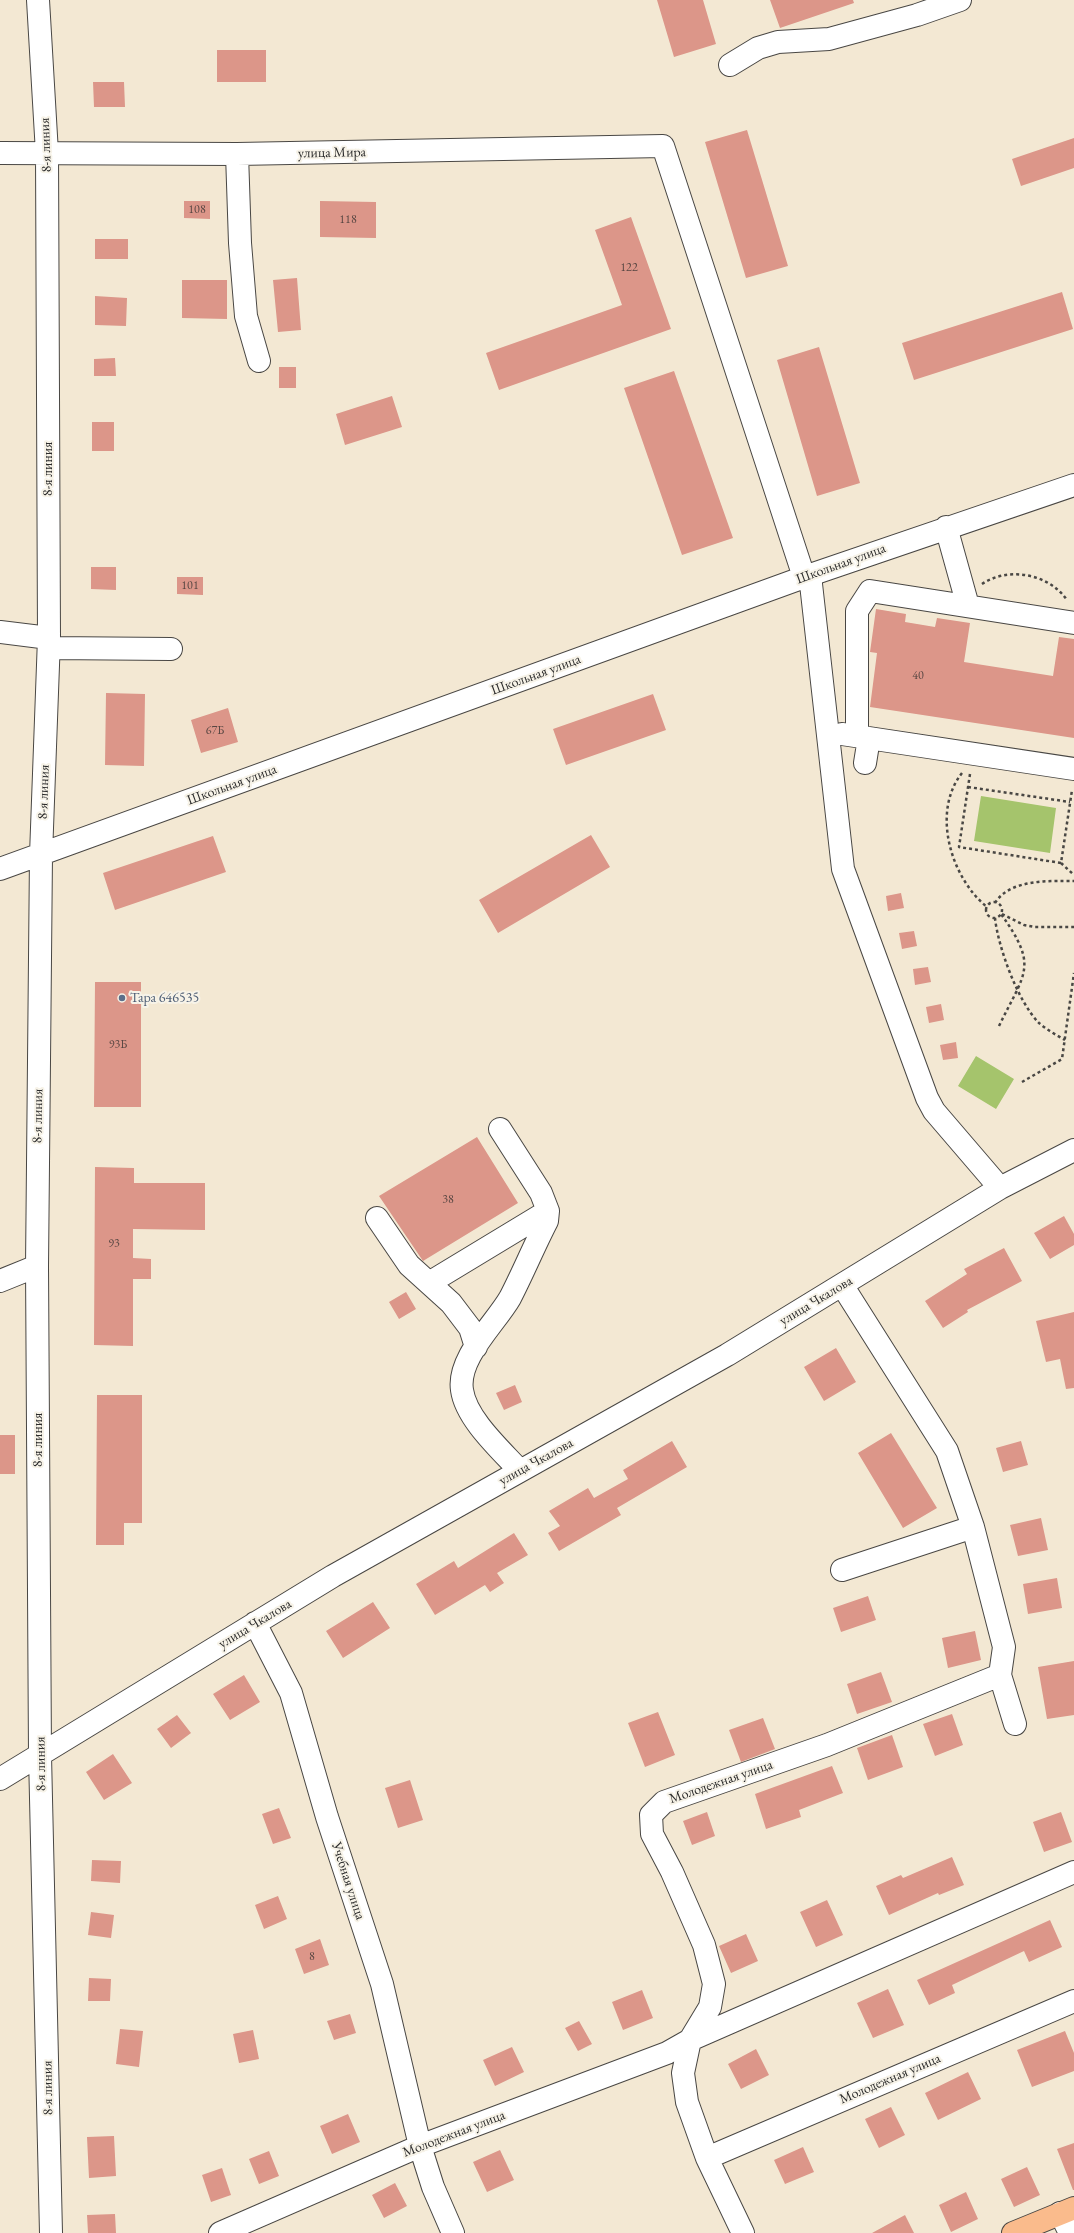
<!DOCTYPE html>
<html>
<head>
<meta charset="utf-8">
<style>
	body { margin:0 }
	canvas { display:block; background:#f3e8d3 }
</style>
</head>
<body>
<canvas width="1074" height="2233"></canvas>
<script>
const ctx = document.querySelector('canvas').getContext('2d');
ctx.lineJoin = 'round';
function paint(path, color) {
  ctx.fillStyle = color;
  ctx.fill(path, 'evenodd');
}
function strokePath(path, color, width, dash) {
  ctx.strokeStyle = color;
  ctx.lineWidth = width;
  ctx.lineCap = dash ? 'butt' : 'round';
  ctx.setLineDash(dash || []);
  ctx.stroke(path);
}
function label(font, color, halo, rows, align = 'center') {
  ctx.font = font + ' "EB Garamond",serif';
  ctx.lineWidth = 4;
  ctx.setLineDash([]);
  ctx.textBaseline = 'middle';
  ctx.strokeStyle = halo;
  ctx.fillStyle = color;
  for (const [text, x, y, turn = 0] of rows) {
    ctx.save();
    ctx.translate(x, y);
    ctx.rotate((+turn || 0) * Math.PI / 180);
    ctx.textAlign = isNaN(turn) ? turn : align;
    if (halo) ctx.strokeText(text, 0, 0);
    ctx.fillText(text, 0, 0);
    ctx.restore();
  }
}
paint(new Path2D(`
	M981,796L1056,808L1050,853L974,841Z
	M976,1056L1014,1079L996,1109L958,1086Z`), '#a5c46c');
paint(new Path2D(`
	M657,0H703L716,44L674,57Z
	M770,0H853L854,3L780,28Z
	M217,50H266V82H217Z
	M93,82H124L125,107H94Z
	M747,130L788,266L746,278L705,142Z
	M1074,138V168L1021,186L1012,159Z
	M184,201H210V219L184,218Z
	M320,201L376,202V238L320,237Z
	M631,217L671,329L499,390L486,353L622,305L595,230Z
	M95,239H128V259H95Z
	M297,278L301,330L278,332L273,280Z
	M182,280H227V319L182,318Z
	M1062,292L1073,329L914,380L902,343Z
	M95,296L127,298L126,326L95,325Z
	M819,347L860,483L817,496L777,360Z
	M115,358L116,376H94V359Z
	M279,367H296V388H279Z
	M674,371L733,538L682,555L624,388Z
	M392,396L402,427L345,445L336,414Z
	M92,422H114V451H92Z
	M91,567H116V590L91,589Z
	M177,577H203V595L177,594Z
	M876,609L906,614L905,622L935,627L937,618L970,623L964,662L1053,676L1059,637L1074,639V738L870,707L877,653L870,652Z
	M106,693L145,694L144,766L105,765Z
	M653,694L666,730L566,765L553,729Z
	M228,708L238,742L201,753L191,720Z
	M591,835L610,867L498,933L479,900Z
	M213,836L226,872L115,910L103,873Z
	M901,893L904,908L888,911L886,896Z
	M914,931L917,946L902,949L899,933Z
	M928,967L931,982L915,985L913,969Z
	M95,982H141V1107H94Z
	M941,1004L944,1020L929,1023L926,1007Z
	M956,1042L958,1058L943,1060L940,1045Z
	M477,1137L518,1203L423,1261L379,1196Z
	M95,1167L134,1168V1183H205V1230L133,1229V1258L151,1259V1279H133V1346L94,1345Z
	M1064,1216L1074,1234V1245L1050,1259L1034,1233Z
	M1004,1248L1022,1281L967,1310L968,1312L943,1328L925,1301L967,1274L964,1269Z
	M406,1292L416,1309L399,1319L389,1302Z
	M1074,1312V1388L1066,1389L1060,1359L1046,1362L1036,1321Z
	M836,1348L856,1382L824,1401L804,1367Z
	M515,1385L522,1402L504,1410L496,1393Z
	M97,1395H142V1523H124V1545H96Z
	M891,1433L937,1508L903,1528L858,1453Z
	M0,1435H15V1474H0Z
	M672,1441L687,1467L617,1508L621,1515L559,1551L548,1533L560,1526L549,1511L588,1488L594,1498L628,1479L623,1470Z
	M1021,1441L1028,1465L1003,1472L996,1448Z
	M1041,1518L1048,1550L1018,1556L1010,1525Z
	M514,1533L528,1555L497,1573L504,1583L490,1592L485,1585L435,1615L416,1584L454,1561L458,1568Z
	M1057,1578L1062,1608L1028,1614L1023,1584Z
	M868,1596L876,1620L841,1632L833,1608Z
	M373,1602L390,1628L343,1658L326,1631Z
	M975,1631L981,1660L948,1668L942,1638Z
	M1074,1661V1715L1047,1719L1038,1667Z
	M881,1672L892,1702L857,1714L847,1684Z
	M244,1675L260,1702L230,1720L213,1694Z
	M658,1712L675,1755L645,1767L628,1723Z
	M952,1714L963,1745L935,1756L923,1724Z
	M177,1715L191,1733L171,1748L157,1729Z
	M763,1718L775,1749L741,1762L729,1730Z
	M892,1735L903,1767L868,1780L857,1748Z
	M113,1754L132,1783L104,1800L86,1772Z
	M832,1766L843,1793L799,1810L801,1817L766,1829L755,1794Z
	M410,1780L423,1820L398,1828L385,1788Z
	M279,1808L291,1838L273,1844L262,1814Z
	M707,1812L715,1836L692,1845L683,1821Z
	M1061,1812L1072,1842L1044,1852L1033,1822Z
	M952,1857L964,1885L939,1895L938,1893L889,1915L876,1886L901,1875L903,1878Z
	M92,1860L121,1861L120,1883L91,1881Z
	M278,1896L287,1919L264,1929L255,1905Z
	M827,1900L843,1935L816,1947L800,1912Z
	M91,1912L114,1915L111,1938L88,1935Z
	M1050,1920L1062,1947L1029,1962L1024,1951L952,1985L955,1993L929,2005L917,1980Z
	M746,1934L758,1961L731,1973L719,1946Z
	M320,1939L329,1965L304,1974L295,1949Z
	M89,1978L111,1979L110,2001H88Z
	M888,1989L904,2025L873,2038L857,2003Z
	M642,1990L653,2018L623,2030L612,2002Z
	M350,2014L356,2033L334,2040L327,2021Z
	M579,2021L592,2044L578,2051L565,2028Z
	M120,2029L143,2031L139,2067L116,2064Z
	M253,2030L259,2059L239,2063L233,2034Z
	M1065,2031L1074,2053V2071L1032,2087L1017,2050Z
	M512,2047L524,2072L495,2086L483,2060Z
	M756,2049L769,2075L741,2089L728,2064Z
	M968,2072L981,2099L938,2120L925,2093Z
	M891,2107L905,2135L879,2148L865,2119Z
	M348,2114L360,2142L332,2154L320,2126Z
	M114,2136L116,2176L89,2178L87,2137Z
	M1074,2143V2190H1073L1057,2149Z
	M803,2147L814,2172L785,2184L774,2160Z
	M500,2150L514,2180L487,2192L473,2162Z
	M269,2151L279,2176L259,2184L249,2159Z
	M1027,2167L1040,2195L1014,2207L1001,2179Z
	M222,2168L231,2195L211,2202L202,2175Z
	M395,2183L407,2206L384,2218L372,2195Z
	M966,2192L978,2219L951,2232L939,2205Z
	M115,2214L116,2233H88L87,2215Z
	M905,2215L914,2233H872Z`), '#dc9689');
const minor = new Path2D(`
	M38,0L47,153L49,638L41,855L37,1266L40,1755L51,2233
	M730,65L758,48L778,42L829,39L917,15L960,0
	M0,153L237,154L663,146L804,577
	M237,154L240,243L246,316L259,361
	M946,527L968,606
	M810,575L843,869L927,1098L934,1111L1000,1188
	M0,632L49,638
	M49,648L171,649
	M842,734L1074,769
	M857,736V611L870,591L1074,623
	M865,763L869,738
	M0,869L810,575L1074,485
	M500,1129L541,1193L548,1211L547,1221C534,1246 523,1273 510,1298C495,1324 457,1358 462,1390C466,1419 501,1450 520,1471
	M377,1218L409,1265L451,1303L470,1328L476,1347
	M0,1281L37,1266
	M429,1283L548,1211
	M842,1285L947,1451L973,1527L1004,1647L1000,1675L1015,1724
	M842,1570L973,1527
	M255,1623L291,1693L327,1817L382,1984L420,2146L433,2187L453,2233
	M0,1779L333,1576L727,1355L1000,1188L1074,1150
	M707,2158L1074,2001
	M1060,2213L1070,2233
	M220,2233L420,2146L667,2053L690,2040L1074,1872
	M743,2233L707,2158L687,2102L683,2073L690,2040L710,2007L714,1984L704,1945L672,1872L652,1834L651,1815L664,1802L827,1745L1000,1675`);
const major = new Path2D(`
	M1013,2233L1074,2208`);
strokePath(minor, '#494744', 24);
strokePath(major, '#494744', 24);
strokePath(new Path2D(`
	M982,584C1009,566 1049,574 1067,600
	M962,773C931,812 951,878 987,907
	M970,774L959,847L1061,863L1072,790
	M968,787L1070,802
	M1061,863L1074,875
	M986 910a8 8 0 1 1 16 0a8 8 0 1 1-16 0Z
	M995,903C1010,879 1048,881 1074,881
	M1002,914L1024,925L1035,927H1074
	M995,918C998,947 1018,1002 1039,1023C1046,1029 1056,1035 1065,1040
	M999,1026C1025,972 1039,967 1001,914
	M1022,1082L1062,1059L1074,973`), '#494744', 2.5, [3, 3]);
strokePath(minor, '#fff', 22);
strokePath(major, '#fabb8c', 22);
for (const [x, y, r, color] of [
	[122,998,4,"#5c6f8a"]
]) {
  const dot = new Path2D();
  dot.arc(x, y, r, 0, 2 * Math.PI);
  ctx.fillStyle = color;
  ctx.fill(dot);
  strokePath(dot, '#f7f3e8', 1.5);
}
label('12px', '#574642', null, [
	["108",197,210],
	["118",348,220],
	["122",629,268],
	["101",190,586],
	["40",918,676],
	["67Б",215,731],
	["93Б",118,1045],
	["38",448,1200],
	["93",114,1244],
	["8",312,1957]
]);
label('14px', '#2b2b2b', '#f7f3e8', [
	["8-я линия",46,145,-92],
	["улица Мира",332,153,-1],
	["8-я линия",48,469,-90],
	["Школьная улица",841,564,-20],
	["Школьная улица",536,675,-20],
	["Школьная улица",232,785,-20],
	["8-я линия",44,792,-88],
	["8-я линия",38,1116,-89],
	["улица Чкалова",816,1301,-31],
	["8-я линия",38,1440,-90],
	["улица Чкалова",536,1462,-29],
	["улица Чкалова",255,1624,-31],
	["8-я линия",41,1764,-91],
	["Молодежная улица",721,1782,-19],
	["Учебная улица",348,1881,72],
	["Молодежная улица",890,2079,-23],
	["8-я линия",48,2088,-91],
	["Молодежная улица",454,2134,-21]
]);
label('14px', '#4e5e75', '#f7f3e8', [
	["Тара 646535",130,998]
], 'left');
</script>
</body>
</html>
